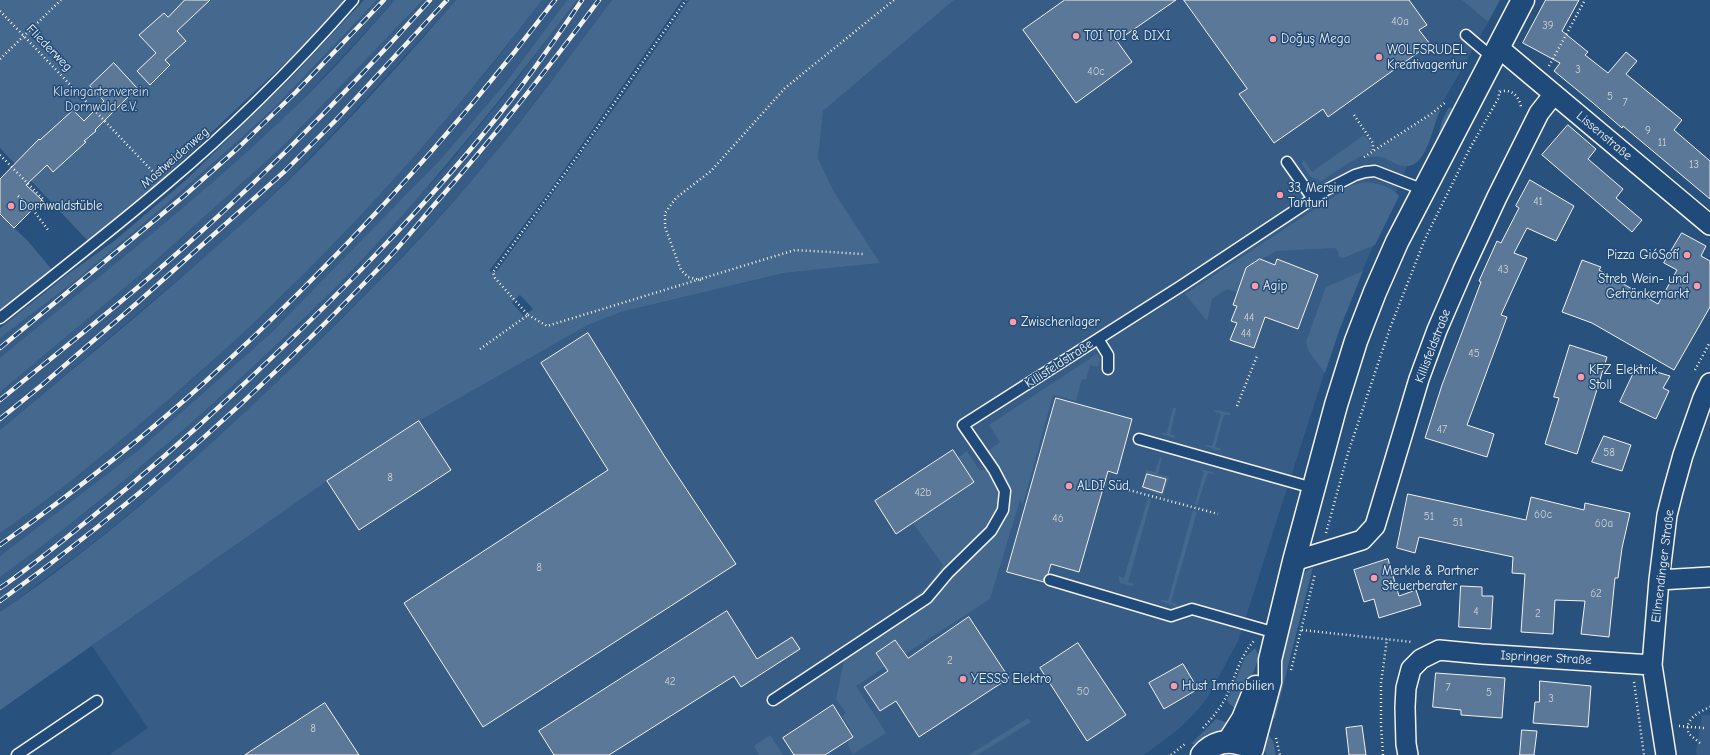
<!DOCTYPE html>
<html>
<head>
<meta charset="utf-8">
<style>
	body { margin:0 }
	canvas { display:block; background:#28517e }
</style>
</head>
<body>
<canvas width="1710" height="755"></canvas>
<script>
const ctx = document.querySelector('canvas').getContext('2d');
ctx.lineJoin = 'round';
function paint(path, color) {
  ctx.fillStyle = color;
  ctx.fill(path, 'evenodd');
}
function strokePath(path, color, width, dash) {
  ctx.strokeStyle = color;
  ctx.lineWidth = width;
  ctx.lineCap = dash ? 'butt' : 'round';
  ctx.setLineDash(dash || []);
  ctx.stroke(path);
}
function label(font, color, halo, rows, align = 'center') {
  ctx.font = font + ' "Comic Neue",sans-serif';
  ctx.lineWidth = 3;
  ctx.setLineDash([]);
  ctx.textBaseline = 'middle';
  ctx.strokeStyle = halo;
  ctx.fillStyle = color;
  for (const [text, x, y, turn = 0] of rows) {
    ctx.save();
    ctx.translate(x, y);
    ctx.rotate((+turn || 0) * Math.PI / 180);
    ctx.textAlign = isNaN(turn) ? turn : align;
    if (halo) ctx.strokeText(text, 0, 0);
    ctx.fillText(text, 0, 0);
    ctx.restore();
  }
}
paint(new Path2D(`
	M377,0H395L291,112L214,182L163,226L0,358V338L75,281L142,225L211,165L274,108Z
	M423,0H456L351,115L291,177L219,245L0,430V392L135,279L282,147Z
	M542,0H567L507,81L440,160L390,212L270,334L186,409L140,449L0,556V533L47,499L194,378L282,296L325,252L434,134L497,59Z
	M577,0H612L567,61L484,167L429,228L365,295L239,419L168,482L91,545L0,612V577L95,505L156,454L225,393L306,317L359,263L447,166L512,86Z
	M954,0H1462L1488,22L1407,166L1341,321L1238,641L1207,698L1196,712L1180,728L1144,755H109L148,728L92,646L327,481L419,421L588,325L621,312L784,273L879,263L834,192L793,105L823,111Z
	M1702,715H1710V755H1698L1696,753Z`), '#375d86');
paint(new Path2D(`
	M0,0H346L318,32L161,180L88,241L0,148Z
	M364,0H377L274,108L211,165L142,225L75,281L0,338V328L68,274L113,242L186,180L291,78Z
	M395,0H423L282,147L135,279L0,392V358C98,277 198,200 290,112C327,77 361,38 395,0Z
	M456,0H542C425,154 291,298 142,422C96,461 50,499 0,533V430C98,348 198,267 291,178C349,121 403,61 456,0Z
	M567,0H577C508,91 437,180 359,263C327,297 293,329 259,361C177,438 91,511 0,577V556L140,449L270,334L440,160L507,81Z
	M612,0H682L553,186L489,271L493,272L497,271L625,93L689,0H954L823,111L818,158L834,192L880,263L784,273L621,312L588,325L419,421L327,481L0,710V612C118,532 224,435 325,335C380,281 435,225 484,166C529,113 570,56 612,0ZM520,295L533,309L524,316L512,303Z
	M1462,0H1500L1488,22Z
	M1449,107L1454,110L1436,143L1442,121Z
	M1441,109C1432,124 1428,171 1402,166C1396,165 1390,160 1385,158C1378,156 1372,157 1366,157Z
	M1364,135L1372,145L1371,151L1347,164L1321,181L1310,176L1302,164L1303,159L1312,172Z
	M1365,182C1377,183 1391,186 1399,196L1375,245L1343,258L1339,257L1338,251L1335,248L1276,251L1246,268L1237,292L1227,289L1212,299L1207,321L1185,294L1350,186Z
	M0,215L28,241L53,271L0,312Z
	M1363,271L1339,331L1325,373L1309,352L1306,342L1326,287Z
	M1097,354L1100,359L1098,367L1090,365L1086,380L1082,379L1076,401L1053,395L1023,504L1020,500L990,599L905,654L895,640L876,653L885,667L856,686L886,733L853,754C848,747 845,742 853,737V734L842,716L846,713L836,699L844,661L853,653L935,597L953,575L996,531L1007,510L986,452L1000,442L989,425Z
	M1173,408H1176L1170,434L1175,436L1174,438L1159,433H1167Z
	M1215,410L1230,413L1231,415H1224L1215,447L1221,449L1220,451L1205,446L1206,445L1212,446L1221,414L1214,411Z
	M967,451L979,470H987L992,474L1001,489L999,508L989,527L928,591L919,598L912,599L927,587L943,565L913,523L974,482L958,458Z
	M1160,457L1162,458L1158,474L1169,477L1163,496L1140,488L1142,486L1161,492L1166,479L1145,473L1146,470L1155,472Z
	M1199,469L1215,473L1214,474L1208,473L1197,505L1195,504L1204,472Z
	M1148,498L1151,500L1128,582L1134,584L1132,586L1120,583L1118,576L1124,578Z
	M1193,510L1197,512L1171,602L1177,604V607L1161,601V600L1168,601Z
	M1313,567L1275,718L1270,719L1276,676L1301,578L1306,571Z
	M1255,648L1259,656L1241,710L1233,707L1227,701L1245,657Z
	M1028,718L1031,722L977,755H969Z
	M1216,719L1233,724L1229,729L1200,745L1191,744Z
	M1263,733C1274,736 1274,745 1276,755H1267L1259,743Z
	M770,735L783,755H759L754,746Z`), '#45688e');
const building = new Path2D(`
	M185,0H210L177,31L186,41L165,60L170,65L150,85L137,71L156,53L139,35L164,13L168,17Z
	M1065,0H1176L1117,41L1132,62L1076,103L1023,30Z
	M1184,0H1409L1427,25L1419,30L1430,44L1328,117L1323,109L1274,143L1239,94L1247,89Z
	M1546,0H1579L1562,31L1588,52L1585,55L1608,73L1626,52L1637,61L1626,74L1682,120L1674,130L1710,161V199L1623,126L1622,128L1593,103L1554,71L1560,63L1523,43Z
	M114,63L137,88L95,130L96,131L84,141L86,142L53,172L47,165L26,185L42,200L14,228L0,214V179L39,139L40,140L73,110L84,121L104,101L90,86Z
	M1568,125L1596,149L1588,159L1623,189L1616,198L1642,220L1632,232L1542,155Z
	M1530,180L1574,206L1556,241L1527,228L1514,253L1527,258L1501,315L1507,317L1467,425L1494,434L1487,457L1425,438L1442,385L1481,282L1479,281L1497,241L1501,243L1519,208L1516,206Z
	M1682,233L1706,246L1701,256L1710,261V307L1674,370L1592,323L1562,312L1582,260L1601,267L1599,270L1658,304L1677,270L1664,263Z
	M1260,259L1275,265L1277,259L1318,275L1298,329L1265,317L1254,348L1230,340L1237,323L1231,321L1237,306L1233,305L1246,268Z
	M588,333L665,457L736,564L483,727L404,603L608,470L541,363Z
	M1570,345L1607,357L1577,454L1545,444L1559,398L1554,397Z
	M1637,366L1670,376L1663,388L1669,391L1656,419L1620,402Z
	M1056,398L1132,419L1117,474L1108,471L1079,572L1051,564L1048,574L1044,578V582L1007,572Z
	M419,421L451,470L359,530L327,481Z
	M1604,436L1631,445L1622,471L1592,462Z
	M953,450L974,482L896,534L875,501Z
	M1147,474L1166,479L1162,493L1143,487Z
	M1408,494L1526,520L1531,497L1584,510L1585,503L1630,513L1622,548L1618,578H1615L1609,637L1581,634L1585,601L1555,600L1553,634L1521,632L1525,574L1512,573L1513,557L1419,537L1415,553L1397,548Z
	M1388,559L1399,596L1416,590L1421,605L1379,618L1374,599L1364,602L1354,570Z
	M1461,586L1482,587V596H1493L1491,629L1459,627Z
	M727,611L757,659L792,637L800,649L741,687L734,676L609,755H554L539,731Z
	M969,617L1009,678L919,737L896,701L880,711L864,687L888,671L876,653L895,640L908,658Z
	M1078,643L1126,715L1087,741L1040,668Z
	M1183,664L1198,689L1164,709L1149,683Z
	M1436,673L1505,678L1502,718L1461,715V710L1433,707Z
	M1540,681L1591,686L1588,727L1533,723L1535,702H1539Z
	M325,703L359,755H245Z
	M833,705L853,737L825,755H794L783,738Z
	M1362,726L1366,755H1349L1346,728Z
	M1522,730L1537,731L1534,755H1520Z`);
paint(building, '#5b7899');
strokePath(building, '#f4f1e8', 1);
const service = new Path2D(`
	M1466,35L1493,58
	M1287,162L1313,199
	M0,318C55,274 111,231 165,185C232,129 295,66 353,0
	M1098,339L1108,355V369
	M1139,439L1313,488
	M1050,580L1171,616L1192,609L1276,633
	M773,700L927,598L948,573L991,531L1003,510L1005,491L994,470L963,425L1181,286L1326,190L1355,175L1365,172L1375,171L1424,190
	M17,755L97,701`);
const minor = new Path2D(`
	M1499,48L1710,225
	M1294,561L1362,540L1375,526L1419,379L1437,330L1463,270L1497,197L1539,113L1554,94
	M1659,580L1710,577
	M1408,755L1406,744L1405,707L1406,688L1411,669L1421,659L1439,650L1481,654L1652,665
	M1666,755L1652,665L1659,580L1667,515L1673,491L1683,455L1703,398L1710,383`);
const secondary = new Path2D(`
	M1229,741L1243,719L1256,687
	M1252,749L1270,682V660L1294,561L1336,405L1356,341L1375,292L1397,242L1523,0
	M1202,755C1212,743 1227,739 1242,744`);
strokePath(service, '#f4f1e8', 13);
strokePath(minor, '#f4f1e8', 22);
strokePath(secondary, '#f4f1e8', 25);
strokePath(new Path2D(`
	M0,11L157,176
	M0,59L61,0
	M1549,66L1585,0
	M1500,92C1511,88 1519,96 1521,107
	M1354,115L1373,143V150
	M0,155L44,200L34,211
	M1364,157L1431,114L1446,102
	M18,196L34,211L48,230
	M701,280L688,277L681,270L665,227V213L676,198L711,171L785,88L894,0
	M528,315L547,326L795,250L863,254
	M480,349L528,315L495,278L493,272L576,158L686,0
	M1695,370L1710,342
	M1237,406L1257,356
	M1125,489L1218,514
	M1326,533L1348,453L1390,328L1425,239L1469,150L1498,99L1500,90
	M1302,630L1412,642
	M1291,670L1315,574
	M1634,682L1644,755
	M1679,726L1704,728
	M1203,728C1212,718 1220,709 1226,697C1235,679 1239,657 1254,641
	M1276,738L1280,755
	M1700,743L1689,734C1683,720 1699,712 1710,707
	M1171,755L1185,744
	M1383,755L1381,725V683L1387,639`), '#f4f1e8', 2.5, [1, 3]);
strokePath(service, '#1f4a7a', 10);
strokePath(minor, '#1f4a7a', 19);
strokePath(secondary, '#1f4a7a', 22);
const rail = new Path2D(`
	M0,348L184,196L238,148L296,92L384,0
	M0,400C50,359 101,319 150,277C250,191 342,98 430,0
	M0,419L42,385L137,303L285,171L336,120L447,0
	M0,545C71,494 141,440 206,381C334,265 450,138 555,0
	M0,588C32,566 62,541 92,517C140,478 186,438 231,396C330,304 426,208 509,102C535,69 559,34 582,0
	M0,601C136,503 263,390 379,268C399,248 417,225 435,204C493,138 547,70 599,0`);
strokePath(rail, '#f4f1e8', 4.5);
strokePath(rail, '#1f4a7a', 3, [9]);
for (const [x, y, r, color] of [
	[1076,36,4,"#ff9aa2"],
	[1273,39,4,"#ff9aa2"],
	[1379,57,4,"#ff9aa2"],
	[1280,195,4,"#ff9aa2"],
	[11,206,4,"#ff9aa2"],
	[1687,255,4,"#ff9aa2"],
	[1255,286,4,"#ff9aa2"],
	[1697,286,4,"#ff9aa2"],
	[1013,322,4,"#ff9aa2"],
	[1581,377,4,"#ff9aa2"],
	[1069,486,4,"#ff9aa2"],
	[1374,578,4,"#ff9aa2"],
	[963,679,4,"#ff9aa2"],
	[1174,686,4,"#ff9aa2"]
]) {
  const dot = new Path2D();
  dot.arc(x, y, r, 0, 2 * Math.PI);
  ctx.fillStyle = color;
  ctx.fill(dot);
  strokePath(dot, '#1f4a7a', 1.5);
}
label('11px', '#ced3d4', null, [
	["40a",1400,22],
	["39",1548,26],
	["3",1578,70],
	["40c",1096,72],
	["5",1610,97],
	["7",1625,103],
	["9",1648,131],
	["11",1662,143],
	["13",1694,165],
	["41",1538,202],
	["43",1503,270],
	["44",1249,318],
	["44",1246,334],
	["45",1474,354],
	["47",1442,430],
	["58",1609,453],
	["8",390,478],
	["42b",923,493],
	["60c",1543,515],
	["51",1429,517],
	["46",1058,519],
	["51",1458,523],
	["60a",1604,524],
	["8",539,568],
	["62",1596,594],
	["4",1476,612],
	["2",1538,614],
	["2",950,661],
	["42",670,682],
	["7",1448,688],
	["50",1083,692],
	["5",1489,693],
	["3",1551,699],
	["8",313,729]
]);
label('13px', '#f4f1e8', '#1f4a7a', [
	["TOI TOI & DIXI",1084,36],
	["Doğuş Mega",1281,39],
	["WOLFSRUDEL",1387,50],
	["Kreativagentur",1387,65],
	["33 Mersin",1288,188],
	["Tantuni",1288,203],
	["Dornwaldstüble",19,206],
	["Pizza GióSofí",1679,255,"right"],
	["Streb Wein- und",1689,279,"right"],
	["Getränkemarkt",1689,294,"right"],
	["Agip",1263,286],
	["Zwischenlager",1021,322],
	["KFZ Elektrik",1589,370],
	["Stoll",1589,385],
	["ALDI Süd",1077,486],
	["Merkle & Partner",1382,571],
	["Steuerberater",1382,586],
	["YESSS Elektro",971,679],
	["Hust Immobilien",1182,686]
], 'left');
label('13px', '#f4f1e8', '#1f4a7a', [
	["Fliederweg",49,48,46],
	["Lissenstraße",1604,136,40],
	["Mastweidenweg",175,158,-41],
	["Killisfeldstraße",1433,346,-69],
	["Killisfeldstraße",1059,364,-33],
	["Ellmendinger Straße",1663,566,-83],
	["Ispringer Straße",1546,658,3]
]);
label('13px', '#dadcda', '#1f4a7a', [
	["Kleingartenverein",101,92],
	["Dornwald e.V.",101,107]
]);
</script>
</body>
</html>
